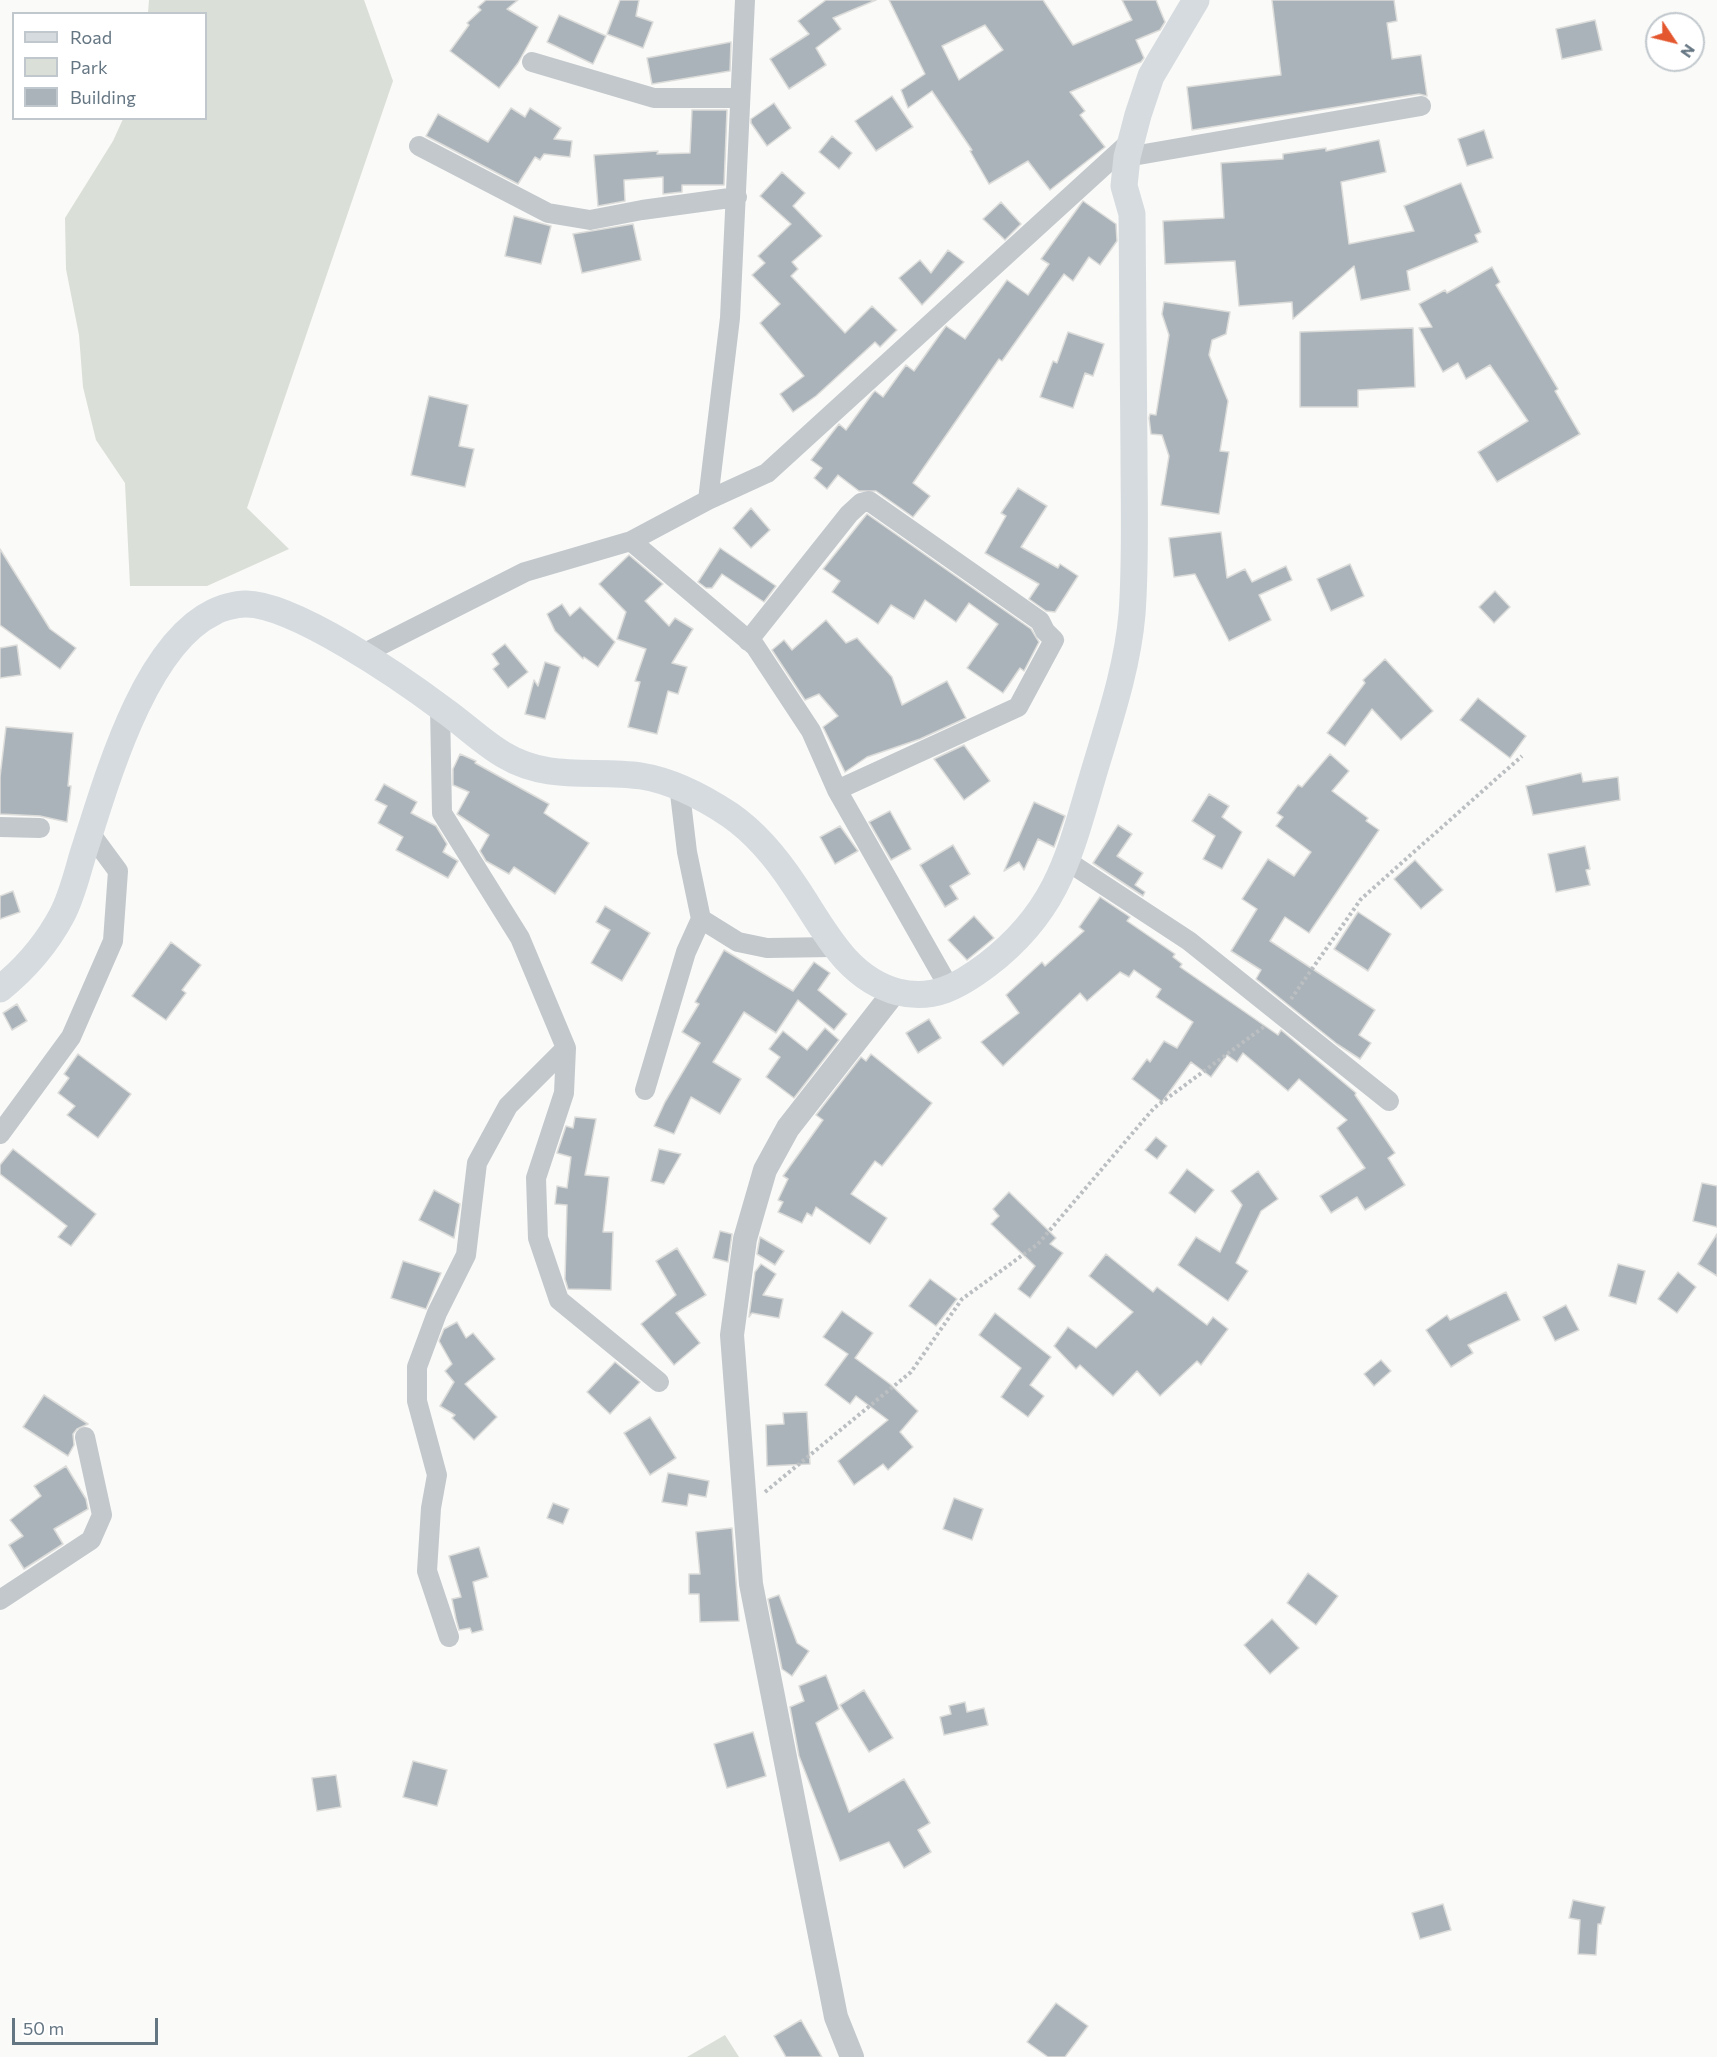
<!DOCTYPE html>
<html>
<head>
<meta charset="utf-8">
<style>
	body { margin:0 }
	#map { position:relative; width:1717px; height:2057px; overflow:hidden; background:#fafaf8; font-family:Commissioner,sans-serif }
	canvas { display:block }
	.legend { position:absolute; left:12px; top:12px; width:195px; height:108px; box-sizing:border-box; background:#fff; border:2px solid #c1c8cd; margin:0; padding:8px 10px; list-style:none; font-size:18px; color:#657683 }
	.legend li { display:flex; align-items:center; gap:12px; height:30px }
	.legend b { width:30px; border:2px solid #c1c8cd }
	.north { position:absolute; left:1645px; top:12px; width:60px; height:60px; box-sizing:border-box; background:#fff; border:2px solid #c1c8cd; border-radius:50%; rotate:125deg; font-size:16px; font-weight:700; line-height:24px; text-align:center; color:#657683 }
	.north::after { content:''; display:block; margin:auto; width:21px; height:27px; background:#e4572e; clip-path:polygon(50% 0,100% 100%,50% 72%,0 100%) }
	.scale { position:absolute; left:12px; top:2018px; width:146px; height:27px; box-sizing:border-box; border:3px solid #657683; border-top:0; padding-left:8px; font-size:18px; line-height:21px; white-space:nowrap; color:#657683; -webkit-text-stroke:4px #fff; paint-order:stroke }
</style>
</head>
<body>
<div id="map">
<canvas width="1717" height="2057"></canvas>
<ul class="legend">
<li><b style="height:8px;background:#d6dbdf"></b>Road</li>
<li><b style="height:16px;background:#dadfd7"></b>Park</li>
<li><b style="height:16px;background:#aab3b9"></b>Building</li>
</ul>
<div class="north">N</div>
<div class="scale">50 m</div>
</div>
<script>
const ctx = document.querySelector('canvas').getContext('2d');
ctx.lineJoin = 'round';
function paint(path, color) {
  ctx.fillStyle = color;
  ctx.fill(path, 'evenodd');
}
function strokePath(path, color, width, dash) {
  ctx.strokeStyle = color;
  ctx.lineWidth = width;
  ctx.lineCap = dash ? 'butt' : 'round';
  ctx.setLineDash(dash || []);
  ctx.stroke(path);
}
paint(new Path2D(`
	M149,0H364L393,81L247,508L289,549L207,586H130L125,483L96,440L83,387L79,335L66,269L65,218L113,141L123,119L206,118V14L148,13Z
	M725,2035L739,2057H687Z`), '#dadfd7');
const building = new Path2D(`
	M486,0H518L507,9L538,27L518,63L499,88L450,51L469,25L467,23L481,10L478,7Z
	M620,0H639L636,16L653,22L643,48L607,34Z
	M826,0H876L833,18L841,29L816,48L826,65L789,89L770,59L809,34L798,21Z
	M889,0H1043L1073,45L1132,20L1122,0H1156L1165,22L1160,30L1136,40L1144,58L1141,62L1070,92L1085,111L1080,115L1105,147L1050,190L1028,161L989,184L970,151L972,150L932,91L908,108L901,90L925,74ZM985,25L1003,50L959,80L942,46Z
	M1272,0H1394L1397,21L1387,23L1392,59L1421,55L1427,96L1419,94L1192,130L1187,87L1281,75Z
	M559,15L606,36L593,64L547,42Z
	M1595,20L1602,50L1562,59L1556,29Z
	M731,42L730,71L652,84L647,58Z
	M892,96L913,127L876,151L855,121Z
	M774,103L791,128L767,146L751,123V119Z
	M511,108L525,117L530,108L561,128L554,139L572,141L570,157L544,154L540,160L535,157L518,184L426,136L438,114L488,142Z
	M692,110H727L724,185H682V192L663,194V177L624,180L625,201L598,206L594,155L658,151L657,154L690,153Z
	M1484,130L1493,158L1467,166L1458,139Z
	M832,136L852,153L839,169L819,152Z
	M1379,140L1386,172L1341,182L1349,244L1414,231L1404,206L1461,183L1481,232L1475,235L1478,242L1407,271L1410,290L1361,300L1354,266L1293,319L1292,302L1239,306L1235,261L1165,264L1163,221L1224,218L1221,163L1283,159V154L1326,148V151Z
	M782,172L805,193L793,206L822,236L792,262L798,269L791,276L845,333L872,306L897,330L880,347L875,342L816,396L793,412L780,394L804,376L760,323L780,304L752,275L765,263L758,256L791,224L760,196Z
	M1083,201L1116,224L1117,241L1100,265L1089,257L1073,281L1064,274L1002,361L999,359L913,483L930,496L913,517L876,491H859L838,475L827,489L814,478L822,468L811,460L839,424L846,430L873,393L875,391L883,397L906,365L914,371L946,326L965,339L1007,280L1028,295L1049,264L1041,259Z
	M1001,202L1021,224L1005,240L983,219Z
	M514,216L551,226L541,264L505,256Z
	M633,224L641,260L582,273L573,234Z
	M948,250L964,262L922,305L899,278L920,260L931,273Z
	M1492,267L1500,282L1496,285L1558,389L1555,391L1580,434L1497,482L1478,452L1528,421L1490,365L1466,379L1458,363L1443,372L1419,328L1432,327L1419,304L1445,290L1447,293Z
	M1164,302L1230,312L1226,334L1212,340L1209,355L1228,401L1220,451L1229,452L1219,514L1161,505L1169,456L1162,435L1151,434L1149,418L1150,414L1156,415L1169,335L1162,314Z
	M1413,328L1415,387L1358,390V407H1300V332Z
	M1068,332L1104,344L1093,376L1085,373L1073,408L1040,397L1053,361L1057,363Z
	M429,396L468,405L459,446L474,449L465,487L411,475Z
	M1018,488L1047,506L1021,547L1058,568L1060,564L1078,576L1055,612L1046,611L1029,599L1039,584L985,553L1006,516L1001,513Z
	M751,508L770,530L751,548L733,528Z
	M867,514L1031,629L1039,642L1024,671L1020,668L1003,693L967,668L998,624L969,603L956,622L925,600L914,619L891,605L878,624L832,592L840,581L823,569Z
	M1221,532L1227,578L1245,569L1252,582L1286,566L1292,580L1259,595L1271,620L1229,641L1195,574L1174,577L1169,538Z
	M720,548L776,586L764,602L722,574L712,588H706L698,582Z
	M0,549L50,629L76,648L60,669L0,625Z
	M629,555L663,584L645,601L669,626L675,618L693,629L672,663L687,667L678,694L668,691L657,734L628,727L640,682L635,681L646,649L617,639L626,612L599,584Z
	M1350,564L1364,596L1331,611L1317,579Z
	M1495,591L1510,607L1494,623L1479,607Z
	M562,604L570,616L580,607L615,642L598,667L584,657L583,659L555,631L547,614Z
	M826,620L846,643L857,638L892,677L902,705L947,681L966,718L920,739L867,757L845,772L823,727L838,716L819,694L805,700L772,650L784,640L792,650Z
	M505,644L528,672L508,688L493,669L499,664L492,654Z
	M17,645L21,675L0,678V648Z
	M1385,659L1433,711L1401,740L1372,709L1345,746L1327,733L1365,683L1363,680Z
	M545,662L560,667L545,719L525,714L534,680L538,686Z
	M1478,698L1526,736L1510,758L1460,720Z
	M6,727L73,733L68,786H71L67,822L40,816L0,814V777Z
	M964,745L990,781L964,800L934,759Z
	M460,754L476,761L475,763L549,804L544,813L589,843L555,894L514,867L509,874L486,861L480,851L489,835L457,814L469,792L453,785V769Z
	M1330,754L1349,771L1332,791L1368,818L1366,821L1379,830L1309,933L1285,917L1270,941L1375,1010L1359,1035L1371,1043L1360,1059L1337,1044L1256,979L1261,970L1231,951L1257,909L1242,899L1268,859L1294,876L1311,852L1276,826L1283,817L1277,813L1298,785L1302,787Z
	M1581,773L1583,782L1618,777L1620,800L1533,815L1526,786Z
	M384,784L417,802L411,813L436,826L447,844L443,852L458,861L448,878L396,850L403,837L378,823L387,806L375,800Z
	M1209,794L1229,806L1222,817L1242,832L1222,869L1203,859L1215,836L1192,821Z
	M1034,802L1065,816L1054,847L1038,839L1024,870L1019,862L1004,871Z
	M890,811L911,849L891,860L869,822Z
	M1118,825L1132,834L1117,856L1143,873L1135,885L1145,892L1143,896L1093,863Z
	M840,826L858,851L835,864L820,837Z
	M953,845L970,874L950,886L958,899L945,907L920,865Z
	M1585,846L1590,869L1586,870L1590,885L1556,892L1548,854Z
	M1415,860L1443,890L1421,909L1394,879Z
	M13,891L20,912L0,919V896Z
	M1100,897L1130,917L1127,921L1175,954L1173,957L1182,964L1180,967L1278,1035L1281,1030L1356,1093L1355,1095L1395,1153L1388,1158L1405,1185L1365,1210L1357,1197L1331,1213L1320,1196L1365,1168L1337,1128L1347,1120L1299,1079L1288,1091L1243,1053L1237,1062L1227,1055L1211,1077L1191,1062L1162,1102L1132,1079L1147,1059L1150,1062L1164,1041L1177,1048L1193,1022L1156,997L1161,989L1134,970L1129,977L1120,972L1087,1001L1080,993L1003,1066L981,1042L1019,1013L1006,995L1042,962L1045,966L1084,931L1079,927Z
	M605,906L650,933L622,981L591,963L610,930L596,922Z
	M1358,912L1391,934L1368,971L1334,949Z
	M974,916L994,938L967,960L948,940Z
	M171,942L201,965L182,990L186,993L166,1020L132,996Z
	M724,950L793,991L814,962L830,973L818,990L847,1014L834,1030L798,1000L776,1033L744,1012L713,1062L741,1079L720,1114L691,1097L674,1134L654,1126L665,1102L700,1043L682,1032L699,1004L695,1002Z
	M17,1004L27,1021L12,1030L3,1013Z
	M929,1019L941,1038L918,1053L906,1033Z
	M825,1028L839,1040L794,1098L766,1077L780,1057L769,1049L783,1031L807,1050Z
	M78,1054L131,1094L98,1138L67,1115L75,1106L58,1093L69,1078L64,1074Z
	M871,1054L932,1103L882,1166L875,1161L851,1194L887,1218L870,1244L816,1207L812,1216L807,1213L802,1223L778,1212L783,1202L778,1200L788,1179L783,1176L823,1120L816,1115L861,1057L866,1061Z
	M575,1117L596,1119L585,1175L609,1177L603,1232H613L611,1290L568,1289L565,1279L567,1205L555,1204L557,1186L567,1188L571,1157L557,1153L566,1126L573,1128Z
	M1156,1137L1167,1146L1157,1159L1145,1150Z
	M13,1149L96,1214L71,1246L58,1237L67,1226L0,1174V1165Z
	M659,1149L681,1154L664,1184L651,1181Z
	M1187,1169L1214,1190L1195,1213L1169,1193Z
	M1258,1171L1278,1199L1261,1211L1236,1263L1248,1271L1228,1301L1178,1265L1196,1237L1220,1252L1242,1205L1231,1191Z
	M1702,1183L1717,1186V1227L1693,1221Z
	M434,1190L460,1204L454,1238L419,1220Z
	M1009,1192L1056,1238L1050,1244L1063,1253L1030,1298L1018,1289L1035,1266L991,1224L999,1216L993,1209Z
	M720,1231L732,1234L728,1262L713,1258Z
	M1717,1234V1276L1698,1264Z
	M760,1237L784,1251L775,1265L757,1254Z
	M677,1248L706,1295L676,1313L700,1343L674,1365L641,1324L676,1295L656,1261Z
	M1106,1254L1153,1292L1157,1287L1207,1325L1213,1317L1228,1329L1201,1365L1197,1361L1160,1396L1137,1371L1113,1396L1080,1365L1076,1369L1054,1346L1068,1327L1096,1348L1133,1312L1089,1276Z
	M403,1261L441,1273L426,1309L391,1298Z
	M761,1264L776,1274L763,1295L783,1299L779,1318L752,1313L749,1317L755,1272Z
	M1618,1264L1645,1271L1636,1304L1609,1296Z
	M1678,1272L1696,1287L1677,1313L1658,1299Z
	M930,1279L957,1299L936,1326L909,1306Z
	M1506,1292L1520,1320L1468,1345L1473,1353L1451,1367L1426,1330L1447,1315L1450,1320Z
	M1566,1305L1579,1330L1555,1341L1543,1317Z
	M842,1311L873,1333L855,1358L890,1384L918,1411L900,1432L913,1447L888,1470L883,1464L854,1485L838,1461L888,1420L856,1396L850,1404L825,1385L848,1354L823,1337Z
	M995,1313L1051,1357L1030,1385L1044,1396L1028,1417L1001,1397L1021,1368L979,1335Z
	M457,1322L466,1338L473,1333L495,1359L465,1384L497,1417L474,1440L452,1418L455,1415L440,1406L454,1382L445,1371L452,1364L439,1341L444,1329Z
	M1381,1360L1391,1371L1374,1386L1364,1374Z
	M615,1362L640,1382L610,1414L587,1392Z
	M44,1395L88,1424L77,1429L73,1434L74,1445L68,1456L23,1427Z
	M807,1412L810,1464L767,1466L766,1425L784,1424L783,1413Z
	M650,1417L676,1458L650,1475L624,1433Z
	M66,1466L86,1499L88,1509L54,1529L63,1544L24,1569L9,1545L23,1536L10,1520L41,1496L34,1486Z
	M668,1473L709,1481L706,1497L689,1494L687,1506L662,1502Z
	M954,1498L983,1509L972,1540L943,1529Z
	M553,1503L569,1509L563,1524L547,1518Z
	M732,1528L739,1621L700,1622L699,1594H689V1574H700L696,1532Z
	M479,1547L488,1577L473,1582L483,1630L472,1633L470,1628L459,1630L456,1619L452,1599L461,1597L449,1556Z
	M1308,1573L1338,1596L1316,1625L1287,1603Z
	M779,1595L797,1643L809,1651L792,1676L782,1669L768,1599Z
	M1272,1619L1299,1648L1270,1674L1244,1645Z
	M826,1675L839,1709L816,1723L849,1812L904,1779L930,1823L918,1830L931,1852L904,1868L889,1842L840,1861L799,1756L790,1707L804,1701L799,1686Z
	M864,1690L893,1738L869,1752L840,1705Z
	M965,1702L967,1712L984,1708L988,1725L944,1735L940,1717L951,1714L949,1706Z
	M753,1732L766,1776L727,1788L714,1744Z
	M413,1761L447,1770L437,1806L403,1797Z
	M336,1775L341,1807L317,1811L312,1778Z
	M1573,1900L1605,1907L1601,1924H1598L1596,1955L1578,1954L1580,1920L1569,1918Z
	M1443,1904L1451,1930L1420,1939L1412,1913Z
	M1056,2003L1088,2026L1065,2057H1048L1027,2042Z
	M801,2020L822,2057H786L774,2036Z`);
paint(building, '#aab3b9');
strokePath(building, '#dcdcda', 1.5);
strokePath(new Path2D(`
	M1291,999L1361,899L1522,756
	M765,1492L911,1372L962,1299L1038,1244L1154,1108L1265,1026`), '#bbbfc2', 4, [3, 3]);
strokePath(new Path2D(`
	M532,62L654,98H740
	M419,146L548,213L590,220L642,210L737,197
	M1127,157L1421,106
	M708,500L767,473L1131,141
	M631,541L755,646L811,731L837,790L950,989
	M748,641L849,514L861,503L869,501L1040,621L1045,631L1054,640L1018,707L837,790
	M363,654L525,572L631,541L708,500L730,318L745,0
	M440,707L442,813L520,938L566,1048L564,1093L536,1178L538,1238L559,1300L659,1382
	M0,827L40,828
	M1067,861L1189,941L1389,1101
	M701,919L738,942L767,948L833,947
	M645,1090L686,952L701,919L687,852L679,785
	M0,1134L71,1037L113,941L118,871L90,833
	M0,1600L91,1540L102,1515L85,1437
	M449,1637L427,1571L431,1508L437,1475L417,1401V1367L437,1313L466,1255L477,1163L508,1106L566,1048`), '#c3c8cc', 20);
strokePath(new Path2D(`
	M852,2057L836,2017L751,1584L732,1335L745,1239L765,1170L788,1128L895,991`), '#c3c8cc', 24);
strokePath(new Path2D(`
	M0,989C26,968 46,945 62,915C72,896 77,874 83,854C106,783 143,646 214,612C221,608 236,604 245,604C293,603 404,680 444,710C464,724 483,743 504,755C549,782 594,769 641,776C673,781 703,797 730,815C756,833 778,860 795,886C823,927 845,978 898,992C933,1001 959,986 987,965C1055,913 1068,861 1091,782C1107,727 1127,672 1132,614C1136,561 1134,506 1134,452C1133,373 1133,294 1132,214L1124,186L1127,157L1138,115L1151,76L1196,0`), '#d6dbdf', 27);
</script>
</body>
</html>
